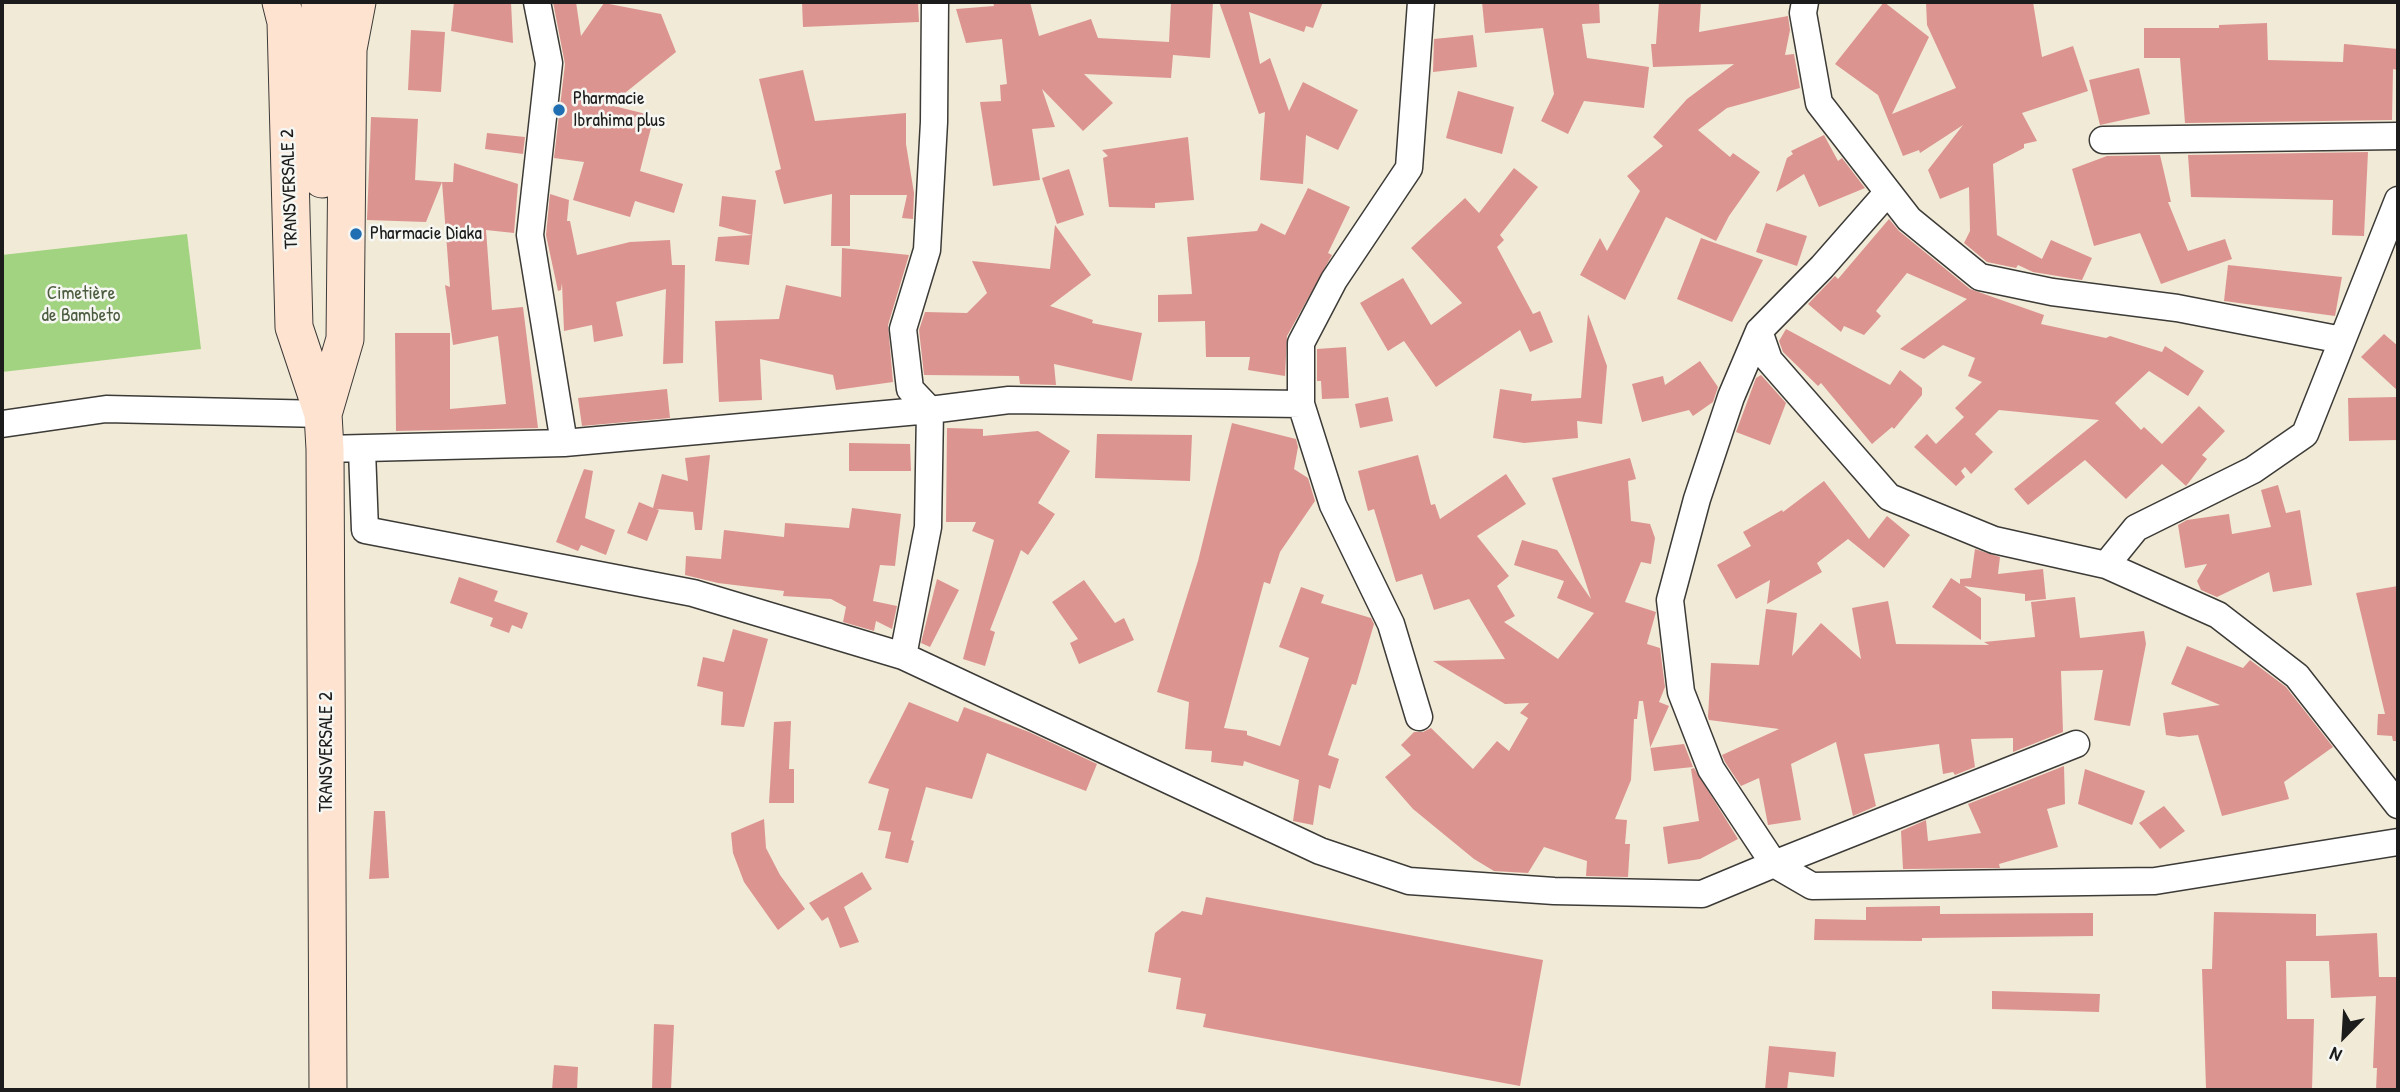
<!DOCTYPE html>
<html>
<head>
<meta charset="utf-8">
<style>
	body { margin:0 }
	#map { position:relative; width:2400px; height:1092px; overflow:hidden; background:#f1ead6; font-family:"Patrick Hand",sans-serif }
	canvas { display:block }
	.frame { position:absolute; inset:0; border:4px solid #1c1c1c; pointer-events:none }
	.north { position:absolute; left:2309px; top:1001px; width:70px; height:70px; -webkit-text-stroke:5px #f6f6f2; paint-order:stroke; rotate:204deg; font-size:19px; font-weight:700; line-height:28px; text-align:center; color:#1c1c1c }
	.north::after { content:''; display:block; margin:auto; width:24px; height:32px; background:#1c1c1c; clip-path:polygon(50% 0,100% 100%,50% 72%,0 100%) }
</style>
</head>
<body>
<div id="map">
<canvas width="2400" height="1092"></canvas>
<div class="frame"></div>
<div class="north">N</div>
</div>
<script>
const ctx = document.querySelector('canvas').getContext('2d');
ctx.lineJoin = 'round';
function paint(path, color) {
  ctx.fillStyle = color;
  ctx.fill(path, 'evenodd');
}
function strokePath(path, color, width, dash) {
  ctx.strokeStyle = color;
  ctx.lineWidth = width;
  ctx.lineCap = dash ? 'butt' : 'round';
  ctx.setLineDash(dash || []);
  ctx.stroke(path);
}
function label(font, color, halo, rows, align = 'center') {
  ctx.font = font + ' "Patrick Hand",sans-serif';
  ctx.lineWidth = 5;
  ctx.setLineDash([]);
  ctx.textBaseline = 'middle';
  ctx.strokeStyle = halo;
  ctx.fillStyle = color;
  for (const [text, x, y, turn = 0] of rows) {
    ctx.save();
    ctx.translate(x, y);
    ctx.rotate((+turn || 0) * Math.PI / 180);
    ctx.textAlign = isNaN(turn) ? turn : align;
    if (halo) ctx.strokeText(text, 0, 0);
    ctx.fillText(text, 0, 0);
    ctx.restore();
  }
}
paint(new Path2D(`
	M187,234L201,349L2,372V255Z`), '#a2d381');
paint(new Path2D(`
	M454,2H511L513,43L451,31Z
	M553,2H576L581,36L604,3L661,14L676,52L610,105L654,116L640,171L683,184L674,213L635,201L630,217L573,200L584,162L554,158L565,64Z
	M802,2H918L919,22L803,27Z
	M993,2H1030L1039,36L1091,19L1098,38L1169,42L1171,3L1213,2L1210,58L1173,55L1171,78L1084,74L1113,103L1083,131L1042,89L1055,127L1032,129L1040,180L993,186L980,102L1001,101L1000,85L1007,84L1002,39L966,43L956,9L994,6Z
	M1219,2H1323L1313,28L1306,26L1304,32L1249,12L1260,64L1270,58L1289,111L1303,82L1358,110L1338,150L1306,135L1303,184L1260,180L1265,112L1259,114Z
	M1482,2H1599L1600,23L1582,24L1587,58L1649,67L1644,108L1584,101L1568,134L1541,121L1554,94L1543,28L1485,33Z
	M1659,2H1701L1699,32L1788,16L1790,30L1785,55L1794,54L1800,88L1727,108L1698,130L1730,157L1733,153L1760,172L1729,216L1716,241L1666,217L1625,300L1580,275L1600,238L1607,251L1640,191L1627,176L1663,146L1653,137L1687,99L1734,64L1653,67L1651,44H1656Z
	M1884,2L1929,37L1892,114L1956,88L1927,25L1926,2H2033L2042,57L2073,46L2088,91L2022,113L2037,141L2024,144V148L1993,164L1997,235L2042,259L2051,240L2092,258L2082,280L2033,272L2018,265L2016,268L1987,262L1964,243L1970,231L1969,187L1940,199L1928,170L1963,125L1920,153L1919,150L1903,156L1878,95L1835,64Z
	M2267,23L2268,60L2343,62L2344,44L2398,49V70L2393,69L2392,120L2185,123L2180,58H2144V28H2219V25Z
	M411,30L445,32L441,92L408,90Z
	M1473,35L1477,67L1433,72L1434,39Z
	M2139,68L2150,114L2100,125L2089,80Z
	M803,70L815,121L906,113V144L914,193L913,219L902,218L907,195H850V246H831L832,194L784,204L775,171L781,169L759,79Z
	M1458,91L1514,107L1502,154L1446,138Z
	M371,117L418,119L415,180L442,182L426,222L367,220Z
	M487,133L525,137L523,154L485,149Z
	M1824,135L1838,161L1842,158L1865,188L1819,207L1804,174L1776,192L1787,158L1793,154L1791,151Z
	M1188,137L1194,200L1155,203V208L1109,207L1103,158L1108,156L1102,150Z
	M2368,152L2364,236L2332,235L2333,200L2191,197L2188,155Z
	M2160,155L2171,202H2168L2188,251L2225,239L2232,259L2161,284L2140,233L2094,246L2072,169L2107,156Z
	M454,163L518,184L514,233L486,230L492,310L523,307L538,428L396,431L395,333H450V409L506,404L498,336L453,345L445,285L450,287L442,182H453Z
	M1514,168L1538,187L1500,235L1504,240L1497,247L1533,314L1540,311L1553,342L1530,352L1520,330L1436,387L1404,341L1388,351L1360,303L1403,278L1431,325L1462,303L1411,248L1465,198L1479,213Z
	M1069,169L1084,215L1057,224L1042,178Z
	M1308,188L1350,207L1328,253L1332,255L1287,336L1285,376L1248,370L1250,357H1206L1205,321L1158,322V295L1192,294L1187,237L1257,231L1261,223L1285,235Z
	M550,194L569,200L567,221H570L577,255L630,242L670,240L672,265H685L683,363L663,364L666,289L616,302L623,336L594,342L592,325L564,331L562,283L561,290L558,291L546,235Z
	M722,196L756,200L749,265L715,261L718,237L752,235L719,226Z
	M1889,219L1899,231L1970,289L2044,315L2041,324L2106,338L2110,336L2162,352L2165,346L2204,371L2188,396L2149,371L2115,403L2141,430L2144,427L2162,444L2199,406L2225,431L2202,455L2207,459L2186,486L2162,464L2126,499L2085,460L2028,505L2014,489L2099,420L1999,410L1975,434L1993,452L1971,474L1965,467L1961,471L1965,477L1956,486L1914,447L1927,434L1936,444L1964,417L1955,408L1982,382L1968,376L1975,358L1943,345L1924,359L1900,349L1967,299L1907,273L1876,311L1881,316L1864,335L1844,326L1841,332L1808,304L1835,276L1838,279Z
	M1766,223L1807,236L1797,266L1756,252Z
	M1055,225L1091,275L1050,306L1093,320L1092,323L1142,333L1132,381L1054,364L1056,385L1020,384L1019,376L924,375L919,330L925,312L967,313L987,293L972,261L1050,269Z
	M1701,238L1763,260L1732,322L1677,299Z
	M842,248L909,255L888,325L893,382L836,390L833,375L760,359L762,400L719,402L715,321L779,319L786,285L841,297Z
	M2228,265L2342,277L2335,316L2224,301Z
	M1588,314L1607,366L1602,424L1577,421L1578,438L1524,443L1493,438L1500,389L1532,394L1531,401L1581,398Z
	M1786,329L1890,385L1900,370L1922,388V395L1894,429L1892,427L1872,444L1821,383L1818,386L1783,352L1779,341Z
	M2384,334L2398,346V391L2361,357Z
	M1346,347L1349,398L1322,399L1321,381H1317V349Z
	M1700,361L1718,387L1713,402L1693,416L1689,410L1642,422L1632,384L1663,376L1665,385Z
	M1761,375L1786,403L1770,445L1736,432L1756,378Z
	M667,389L670,418L582,426L578,398Z
	M1388,397L1393,421L1360,428L1355,404Z
	M2397,397L2398,440L2349,441L2348,398Z
	M1232,423L1296,439L1298,447L1294,469L1308,478L1315,501L1280,552L1270,584L1264,582L1224,728L1247,731V735L1280,746L1309,658L1279,647L1301,587L1324,595L1321,603L1371,618L1374,624L1356,685L1352,684L1328,755L1339,759L1330,789L1319,785L1313,825L1293,821L1299,780L1244,761L1243,766L1211,762L1212,751L1185,749L1189,702L1157,692L1198,561Z
	M947,428L983,429V436L1038,431L1070,451L1038,503L1055,514L1028,555L1021,550L990,630L995,632L985,666L963,659L994,540L972,531L976,522H946Z
	M1097,434L1192,435L1190,481L1095,478Z
	M849,443L910,444L911,471H849Z
	M710,455L702,530H695L693,512L656,509L659,510L647,541L627,533L639,502L653,508L662,474L688,481L685,458Z
	M1418,455L1431,505L1435,504L1440,519L1506,474L1526,504L1477,536L1509,576L1497,586L1515,616L1504,622L1558,659L1594,613L1557,598L1564,581L1514,565L1522,540L1557,550L1591,599L1552,478L1630,458L1636,479L1628,481L1631,521L1650,524L1655,538L1651,564L1641,562L1625,602L1656,612L1647,644L1660,648L1665,687L1659,702L1669,706L1650,748L1684,744L1693,767L1654,771L1643,701H1639L1637,719H1634L1631,780L1615,819L1627,820L1625,844H1630L1628,877L1586,876L1587,861L1544,847L1528,873L1494,871L1474,859L1413,809L1385,777L1411,755L1401,745L1414,732H1423L1431,728L1473,769L1497,741L1509,751L1528,718L1520,713L1529,703L1505,704L1433,661L1505,659L1469,599L1434,610L1422,574L1396,582L1374,509L1368,511L1358,471Z
	M584,469L593,471L585,518L615,530L606,555L581,545L578,551L556,542Z
	M1824,481L1869,539L1887,516L1910,535L1884,568L1848,539L1817,563L1822,572L1767,604L1770,580L1736,599L1717,565L1751,546L1743,532L1782,510L1783,512Z
	M2278,485L2286,513L2300,510L2312,585L2273,592L2269,572L2217,597L2201,590L2197,581L2207,564L2185,568L2178,525L2187,520L2229,514L2232,534L2271,527L2261,490Z
	M852,508L901,514L895,566L880,565L873,601L897,606L892,629L876,621L874,631L843,622L846,607L831,599L783,596L784,591L718,583L685,575L686,556L721,559L724,530L784,537L785,523L849,528Z
	M1975,549L2000,557L1998,574L2043,569L2046,599L2025,601V594L1964,586L1981,598V640L1932,607L1951,578L1960,584V579L1971,578Z
	M459,577L498,591L494,601L528,613L522,629L512,625L509,633L490,626L493,618L450,603Z
	M937,579L959,590L930,647L921,643Z
	M1084,580L1115,623L1124,618L1134,640L1079,664L1070,643L1078,639L1052,602Z
	M2398,586V741H2393L2392,736L2377,735L2378,714H2385L2356,593Z
	M2075,597L2080,638L2144,631L2146,644L2130,726L2094,720L2103,670L2061,671L2063,732L2013,752V738L1971,739L1975,767L1955,775L1953,772L1943,774L1939,744L1864,754L1876,806L1853,816L1836,742L1791,764L1801,820L1768,825L1759,778L1741,786L1725,762L1722,755L1779,729L1709,720L1708,717L1711,663L1759,665L1766,609L1797,613L1792,656L1821,623L1861,659L1852,608L1888,601L1896,644L1989,645L1984,642L2035,637L2031,602Z
	M733,629L768,639L744,727L721,725L723,692L697,686L703,657L724,662Z
	M2187,646L2243,668L2250,660L2286,687L2333,747L2284,782L2289,799L2222,816L2198,735L2179,737L2166,735L2163,713L2220,705L2171,684Z
	M909,702L958,722L964,707L1029,732L1097,764L1086,791L987,753L972,799L926,787L911,840L914,841L908,863L885,858L891,832L878,830L889,789L868,783Z
	M791,721L789,769H794V803H769L774,722Z
	M2064,766L2065,804L2047,809L2058,847L1999,864L2000,868L1903,869L1901,831L1926,820L1928,841L1981,833L1968,804Z
	M1694,768L1738,839L1700,859L1668,864L1663,827L1699,821L1691,769Z
	M2085,769L2145,791L2132,825L2078,804Z
	M2164,806L2185,831L2160,849L2139,823Z
	M374,811H385L389,878L369,879Z
	M764,819L766,848L780,875L805,909L778,930L744,882L733,853L731,833Z
	M862,872L872,889L844,907L859,942L840,948L828,917L822,921L809,903Z
	M1206,897L1543,960L1520,1086L1203,1027L1206,1014L1176,1009L1181,978L1148,972L1155,933L1182,911L1202,915Z
	M1940,906V914L2093,913V936L1922,938V941L1814,940L1815,919L1866,920V907Z
	M2214,912L2316,914V936L2377,933L2379,977H2398V1090H2376L2377,1068H2373L2376,996L2331,998L2329,961H2286L2287,1019H2314L2312,1090L2206,1088L2202,969H2212Z
	M1992,991L2100,994L2099,1012L1992,1009Z
	M654,1024L674,1025L671,1090L652,1089Z
	M1769,1046L1836,1052L1834,1077L1789,1072L1787,1090H1765Z
	M554,1065L578,1067L577,1090H552Z`), '#dc9491');
const street = new Path2D(`
	M537,2L549,63L530,235L564,443
	M1805,2L1803,13L1819,103L1909,219L1980,277L2052,292L2177,308L2342,340
	M2103,140L2398,136
	M1887,193L1822,267L1759,331L1731,397L1697,499L1670,600L1681,692L1711,769L1774,864L2076,744
	M2398,200L2305,434L2253,470L2136,528L2106,565L2218,615L2297,676L2398,805
	M1759,331L1769,360L1889,497L1994,540L2106,565
	M2,424L106,409L323,414
	M325,449L564,443L930,410L1009,400L1301,404
	M362,450L365,530L693,593L903,656L1320,851L1409,881L1554,891L1702,894L1774,864L1812,886L2155,881L2398,842
	M903,656L928,527L930,410L910,389L903,329L927,250L934,122L935,2
	M1419,717L1391,624L1333,505L1301,404V343L1334,280L1409,168L1421,2`);
const secondary = new Path2D(`
	M281,2L286,22L294,327L323,414L325,449L328,1090
	M320,5L322,179
	M323,414L345,339L348,49L357,2`);
strokePath(street, '#3c3b38', 29);
strokePath(secondary, '#3c3b38', 39);
strokePath(street, '#fff', 26);
strokePath(secondary, '#fee3d1', 37);
for (const [x, y, r, color] of [
	[559,110,7,"#1f6fb2"],
	[356,234,7,"#1f6fb2"]
]) {
  const dot = new Path2D();
  dot.arc(x, y, r, 0, 2 * Math.PI);
  ctx.fillStyle = color;
  ctx.fill(dot);
  strokePath(dot, '#f6f6f2', 2.5);
}
label('19px', '#1c1c1c', '#f6f6f2', [
	["Pharmacie",573,99],
	["Ibrahima plus",573,121],
	["Pharmacie Diaka",370,234]
], 'left');
label('19px', '#1c1c1c', '#f6f6f2', [
	["TRANSVERSALE 2",290,189,-92],
	["TRANSVERSALE 2",327,752,-90]
]);
label('19px', '#4b5c3f', '#f6f6f2', [
	["Cimetière",81,294],
	["de Bambeto",81,316]
]);
</script>
</body>
</html>
